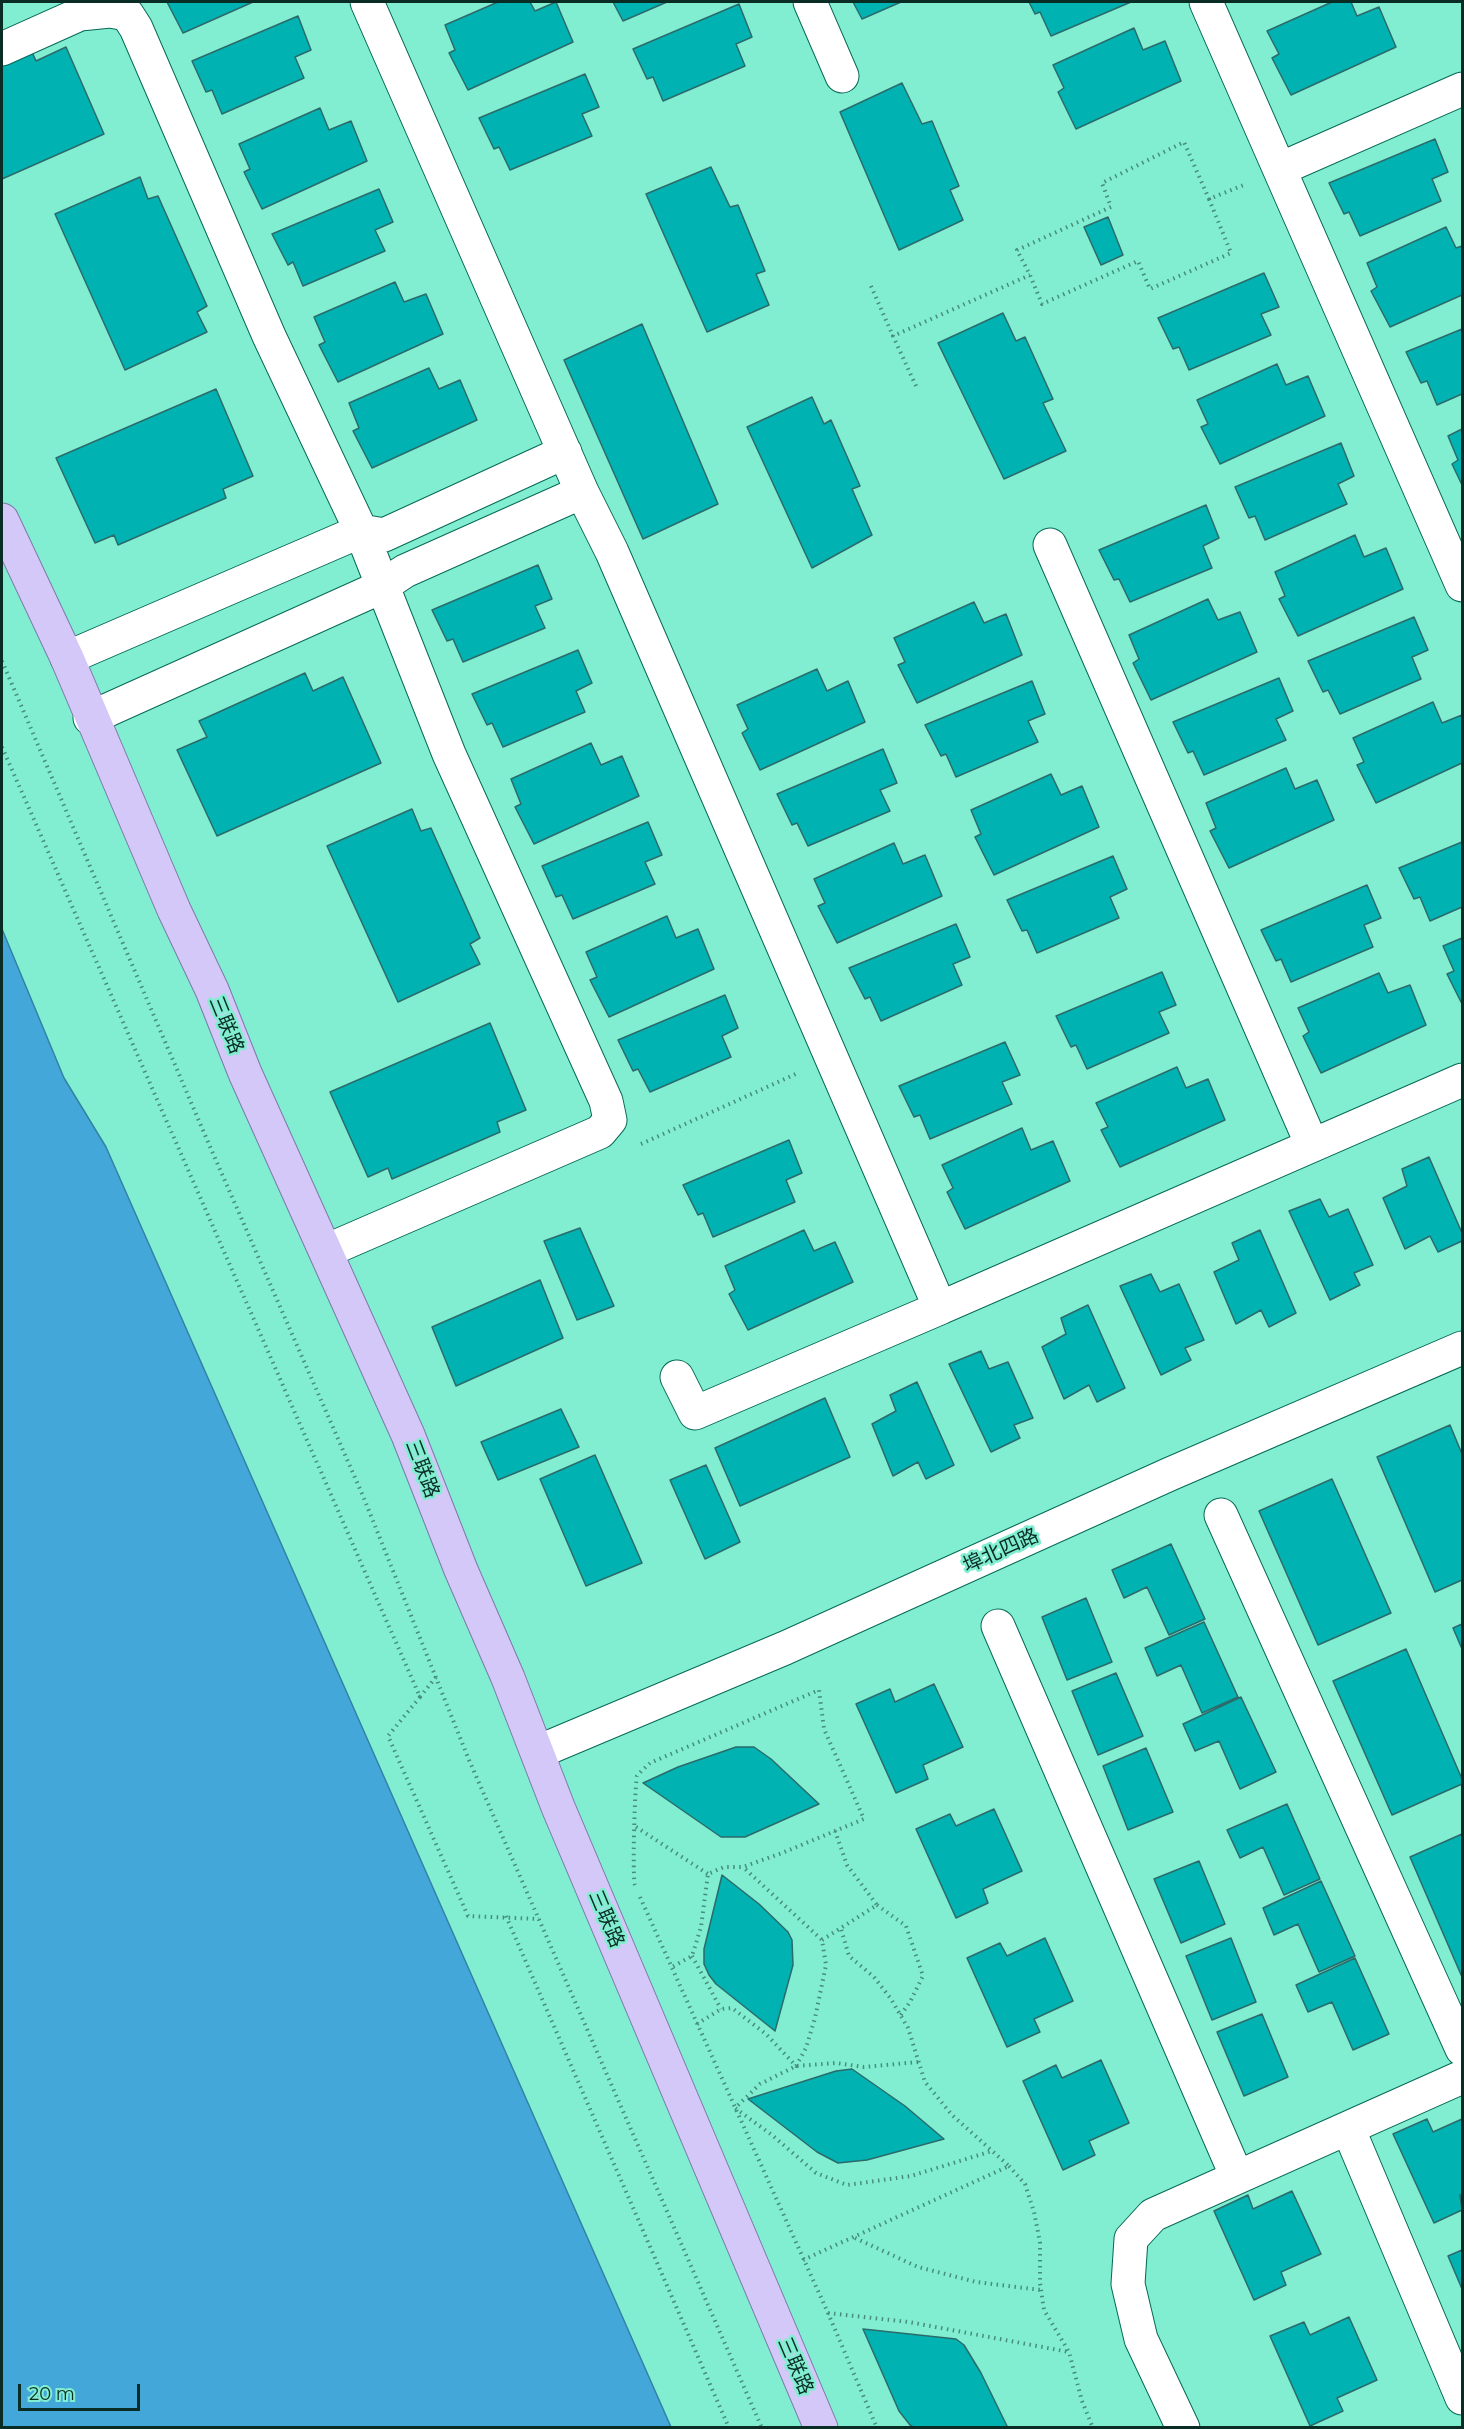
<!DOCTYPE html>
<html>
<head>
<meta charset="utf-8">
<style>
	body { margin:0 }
	#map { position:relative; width:1464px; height:2429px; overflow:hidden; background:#82eed1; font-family:Montserrat,sans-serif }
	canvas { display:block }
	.frame { position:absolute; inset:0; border:3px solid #092d25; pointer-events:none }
	.scale { position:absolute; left:18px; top:2384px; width:122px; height:27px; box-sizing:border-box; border:3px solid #092d25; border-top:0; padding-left:8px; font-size:18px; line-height:21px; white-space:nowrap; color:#092d25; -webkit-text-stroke:4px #82eed1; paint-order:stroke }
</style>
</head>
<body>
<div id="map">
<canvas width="1464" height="2429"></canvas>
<div class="frame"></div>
<div class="scale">20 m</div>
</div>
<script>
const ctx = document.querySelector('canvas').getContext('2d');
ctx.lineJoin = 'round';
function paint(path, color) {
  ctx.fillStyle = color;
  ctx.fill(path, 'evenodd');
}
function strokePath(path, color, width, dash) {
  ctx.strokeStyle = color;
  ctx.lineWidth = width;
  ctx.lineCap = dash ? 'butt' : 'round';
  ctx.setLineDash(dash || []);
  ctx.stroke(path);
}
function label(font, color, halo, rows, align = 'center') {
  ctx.font = font + ' Montserrat,"Noto Sans SC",sans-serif';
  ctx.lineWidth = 5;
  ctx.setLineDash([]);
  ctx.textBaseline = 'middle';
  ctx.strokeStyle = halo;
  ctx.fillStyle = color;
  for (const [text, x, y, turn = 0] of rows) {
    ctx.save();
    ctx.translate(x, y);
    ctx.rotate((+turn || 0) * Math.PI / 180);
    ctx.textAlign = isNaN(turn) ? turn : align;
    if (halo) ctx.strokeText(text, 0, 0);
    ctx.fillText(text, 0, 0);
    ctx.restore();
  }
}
const water = new Path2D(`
	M2,929L64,1078L106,1147L671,2427H2Z`);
paint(water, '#43a7da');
strokePath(water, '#3282a4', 1.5);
const building = new Path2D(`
	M167,2H253L183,33Z
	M498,2H530L535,11L556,2L573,42L468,90L449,53L455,50L445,25Z
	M613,2H667L623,21Z
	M853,2H901L862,19Z
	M1029,2H1131L1051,36L1040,12L1035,14Z
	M1332,2H1351L1357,16L1379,7L1396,47L1291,95L1272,58L1279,54L1267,31Z
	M739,4L752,37L736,44L745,66L663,101L653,77L647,79L633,49Z
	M298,16L311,50L295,57L304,78L222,114L212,90L206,92L192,61Z
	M1134,28L1143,50L1165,41L1181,81L1076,129L1058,92L1064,88L1053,65Z
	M28,43L36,61L66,47L104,134L2,179V55Z
	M585,74L599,107L582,114L592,136L510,170L499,147L494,149L479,118Z
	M902,83L922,124L932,121L959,186L950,190L963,220L899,250L840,112Z
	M320,108L329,130L351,121L367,161L262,209L244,172L250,169L239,144Z
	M1435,139L1448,172L1432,179L1441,201L1360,236L1349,212L1344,214L1329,183Z
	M711,167L730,207L738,205L765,271L756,274L769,305L707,332L646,194Z
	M140,177L148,199L158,196L207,306L197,312L207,332L125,370L55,214Z
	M379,189L393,222L375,230L385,251L303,286L293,262L288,265L272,234Z
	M1108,217L1123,255L1101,265L1084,227Z
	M1446,227L1456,248L1462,246V295L1390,327L1371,291L1377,287L1367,263Z
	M1264,273L1279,307L1261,314L1271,335L1189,370L1179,347L1173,349L1158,318Z
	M395,282L404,302L426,294L443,334L338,382L319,345L325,342L314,317Z
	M1003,313L1016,341L1025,337L1053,399L1043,403L1066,451L1004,479L938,343Z
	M642,324L718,504L643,539L564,360Z
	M1462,329V394L1437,405L1427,381L1421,383L1406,352Z
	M1277,364L1286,385L1308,376L1325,416L1220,464L1201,427L1208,424L1197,400Z
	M429,368L439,389L460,380L477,420L372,468L353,431L359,428L349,403Z
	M216,389L253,476L223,489L226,498L118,545L114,535L95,543L56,458Z
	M812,397L824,424L831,420L860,486L852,489L872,535L812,568L747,427Z
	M1462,429V485L1452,464L1458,460L1448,436Z
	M1341,443L1354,476L1338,484L1347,504L1265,540L1255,516L1249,518L1235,487Z
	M1206,505L1219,538L1203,546L1212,568L1130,602L1119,579L1114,580L1099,550Z
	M1355,535L1364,557L1386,548L1403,589L1298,636L1279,599L1285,596L1275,572Z
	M538,565L552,599L535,606L545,628L463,662L453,639L447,641L432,610Z
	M1208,599L1218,620L1240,612L1257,652L1151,700L1133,663L1139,659L1129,635Z
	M974,602L984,623L1006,614L1022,655L917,703L898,665L905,662L894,638Z
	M1414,617L1428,650L1412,657L1421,679L1340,714L1328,690L1323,692L1308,661Z
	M578,650L592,683L576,691L585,712L503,747L492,723L487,725L472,694Z
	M817,669L827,691L848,681L865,722L760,770L742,733L748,729L737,705Z
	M305,673L313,691L343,677L381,763L217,836L177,750L207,737L199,721Z
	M1279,678L1293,711L1276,719L1286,740L1204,775L1193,751L1188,753L1173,722Z
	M1032,681L1045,714L1028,721L1038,742L956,777L946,754L941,756L925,725Z
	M1433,702L1442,723L1462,715V763L1376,803L1357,765L1364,762L1353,738Z
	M591,743L601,765L622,756L639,796L534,844L515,807L521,804L511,779Z
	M883,749L897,783L880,790L890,811L808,846L797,823L792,825L777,794Z
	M1286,768L1295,789L1317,780L1334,820L1229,868L1210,831L1216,828L1206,803Z
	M1051,774L1061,795L1082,786L1099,827L994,875L975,837L981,834L971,810Z
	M412,809L421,831L431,828L480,938L470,944L480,964L398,1002L327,846Z
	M648,822L662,855L645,862L655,884L573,919L562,895L556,897L542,866Z
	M1462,842V907L1430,921L1420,897L1414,899L1399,868Z
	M894,843L903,864L925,855L942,896L837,943L818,906L825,903L814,879Z
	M1113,856L1127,889L1110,897L1119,918L1037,953L1027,930L1022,931L1007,900Z
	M1367,885L1381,918L1364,925L1373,947L1291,982L1281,959L1276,961L1261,930Z
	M667,916L676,938L698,929L714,969L609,1017L590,980L597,977L586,952Z
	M956,924L970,957L953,964L962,985L881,1021L870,997L865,999L849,968Z
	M1462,938V1004L1447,974L1454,971L1443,946Z
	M1162,972L1176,1005L1159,1012L1169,1033L1087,1069L1076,1045L1071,1047L1056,1016Z
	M1379,973L1388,993L1410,985L1426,1025L1321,1073L1303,1036L1309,1032L1298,1008Z
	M725,995L738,1028L722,1036L731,1057L650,1092L638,1069L633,1071L618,1040Z
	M490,1023L526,1110L497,1122L500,1132L392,1179L388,1168L368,1177L330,1092Z
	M1005,1042L1020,1075L1002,1082L1012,1104L930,1139L920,1115L914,1117L899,1086Z
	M1177,1067L1186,1088L1208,1079L1225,1120L1120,1167L1101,1130L1108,1127L1096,1103Z
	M1022,1128L1031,1150L1053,1141L1070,1181L965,1229L947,1192L953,1188L942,1165Z
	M789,1140L802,1173L786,1180L795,1202L713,1237L703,1213L698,1215L683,1185Z
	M1429,1157L1462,1233V1241L1438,1252L1430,1236L1405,1249L1383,1198L1407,1186L1402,1169Z
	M1320,1199L1329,1217L1348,1209L1373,1265L1354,1273L1360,1285L1330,1300L1289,1211Z
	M580,1228L614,1306L577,1320L544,1241Z
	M804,1230L814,1251L835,1242L853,1282L748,1330L729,1294L735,1290L725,1266Z
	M1260,1230L1296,1313L1269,1327L1261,1310L1236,1324L1214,1272L1239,1260L1232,1243Z
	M1151,1274L1160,1292L1179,1284L1204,1340L1185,1348L1191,1360L1161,1375L1120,1286Z
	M540,1280L563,1338L456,1386L432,1327Z
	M1088,1305L1125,1388L1097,1402L1089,1385L1064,1399L1042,1347L1066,1334L1061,1318Z
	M981,1351L989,1369L1008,1362L1033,1418L1014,1425L1020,1438L991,1452L949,1364Z
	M917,1382L954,1465L926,1479L918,1462L893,1476L872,1424L896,1411L890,1395Z
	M825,1398L850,1457L740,1506L715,1448Z
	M561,1409L579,1447L498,1480L481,1442Z
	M1450,1425L1462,1454V1580L1435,1592L1377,1457Z
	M595,1455L642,1563L586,1586L540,1479Z
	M706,1465L740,1542L705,1559L670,1480Z
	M1332,1479L1391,1613L1318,1645L1259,1511Z
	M1171,1544L1205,1619L1169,1635L1147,1587L1124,1598L1112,1570Z
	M1086,1598L1112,1662L1067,1680L1042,1617Z
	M1204,1622L1238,1697L1202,1713L1181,1665L1157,1676L1145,1648Z
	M1462,1624V1649L1453,1628Z
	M1406,1649L1462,1779V1784L1392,1815L1333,1681Z
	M1116,1673L1143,1736L1098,1755L1072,1691Z
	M934,1684L963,1747L923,1765L928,1779L896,1793L856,1704L890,1689L895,1702Z
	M1241,1697L1276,1772L1240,1789L1219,1741L1195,1751L1183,1724Z
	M736,1747H754L771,1759L819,1804L745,1837H721L643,1783L678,1767Z
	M1146,1748L1173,1812L1128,1830L1103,1766Z
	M1287,1804L1320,1879L1284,1895L1263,1847L1240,1858L1227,1830Z
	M994,1809L1022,1871L983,1889L988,1903L956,1918L916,1829L950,1814L956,1826Z
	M1462,1834V1977L1410,1857Z
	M1199,1861L1225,1924L1181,1943L1154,1879Z
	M722,1875L759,1904L788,1932L792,1940L793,1965L775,2031L716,1984L709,1975L704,1964V1949Z
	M1321,1881L1355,1956L1319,1972L1298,1924L1274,1935L1263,1908Z
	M1045,1938L1073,2001L1034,2019L1040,2032L1007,2047L967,1958L1000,1943L1007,1956Z
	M1231,1938L1256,2002L1212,2020L1186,1956Z
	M1355,1958L1389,2034L1353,2050L1332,2002L1308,2012L1296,1985Z
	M1262,2014L1288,2077L1244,2096L1217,2032Z
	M1101,2060L1129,2123L1089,2141L1095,2155L1063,2170L1023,2081L1056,2065L1062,2078Z
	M852,2069L905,2106L944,2139L867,2160L838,2163L817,2152L748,2099L836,2071Z
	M1427,2119L1433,2132L1462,2119V2194L1460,2195L1462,2210L1434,2223L1393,2134Z
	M1292,2191L1321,2254L1281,2272L1286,2285L1254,2300L1214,2211L1248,2195L1253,2209Z
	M1462,2250V2289L1448,2256Z
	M1349,2317L1377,2380L1337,2398L1343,2411L1310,2426L1270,2336L1304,2322L1310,2335Z
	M863,2329L956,2339L964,2345L981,2373L1008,2428H915L910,2425L899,2411Z`);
paint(building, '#00b2b1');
strokePath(building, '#2b6b6b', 1.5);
const minor = new Path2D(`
	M367,2L582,492L612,552L940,1308L695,1413L677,1377
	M810,2L842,76
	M1206,2L1462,585
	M2,49L80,14L110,11L127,14L136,28L269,336L361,531L449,754L606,1101L610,1120L600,1132L326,1251
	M1280,169L1462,89
	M1050,545L1312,1145
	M67,658L361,531L384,535L565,452
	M90,718L381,587L405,571L582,492
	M940,1308L1462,1080
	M1221,1515L1462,2049
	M998,1626L1237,2177
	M538,1752L785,1648L1170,1474L1462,1348
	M1348,2128L1462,2398
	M1183,2428L1141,2339L1128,2284L1131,2239L1153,2215L1462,2077`);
const major = new Path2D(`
	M2,520L67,658L174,910L212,990L245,1073L408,1435L461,1570L508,1678L558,1807L821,2428`);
strokePath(minor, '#066956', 35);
strokePath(major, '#7a7aab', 35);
strokePath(new Path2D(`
	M1209,199L1231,253L1150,289L1138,261L1042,304L1030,275L1017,250L1111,207L1102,183L1184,142L1209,199L1246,184
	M871,286L893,336
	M916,386L893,336L1030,275
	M2,661L211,1149L363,1496L469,1760L762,2428
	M2,747L420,1697L388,1736L468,1916L539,1919
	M641,1144L798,1073
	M420,1697L436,1677
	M636,1827L708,1874
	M635,1885C632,1878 635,1782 637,1776C640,1772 646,1767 650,1763L819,1690L824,1729L864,1819L782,1853L743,1867H724L708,1874L701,1927L692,1956L672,1967
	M640,1897L828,2313L877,2428
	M877,1905L906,1926L923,1976L910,2002L900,2016
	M506,1916L729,2428
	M822,1940L877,1905L847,1865L835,1831
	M692,1956L721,2009
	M697,2024L721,2009L732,2008L766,2034L796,2066L806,2048L815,2018L826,1965L822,1940L743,1867
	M918,2062L864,2067L836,2063L796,2066L760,2084L735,2108L772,2135L816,2173L847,2185L911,2176L992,2151
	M1009,2166L1025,2184L1034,2212L1040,2242V2283L1044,2310L1069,2352L1082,2401L1093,2428
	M855,2238L918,2267L976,2282L1041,2290
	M803,2260L1009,2166L952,2115L925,2082L908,2028L891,1999L874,1977L849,1956L841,1929
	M828,2313L909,2322L1069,2352`), '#468e7b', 4, [1.5, 4.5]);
strokePath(minor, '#fff', 33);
strokePath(major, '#d4c8f8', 33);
label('20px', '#092d25', '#82eed1', [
	["三联路",226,1025,68],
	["三联路",422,1469,69],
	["埠北四路",1001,1551,-24],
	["三联路",606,1919,67],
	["三联路",795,2366,67]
]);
</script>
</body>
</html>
